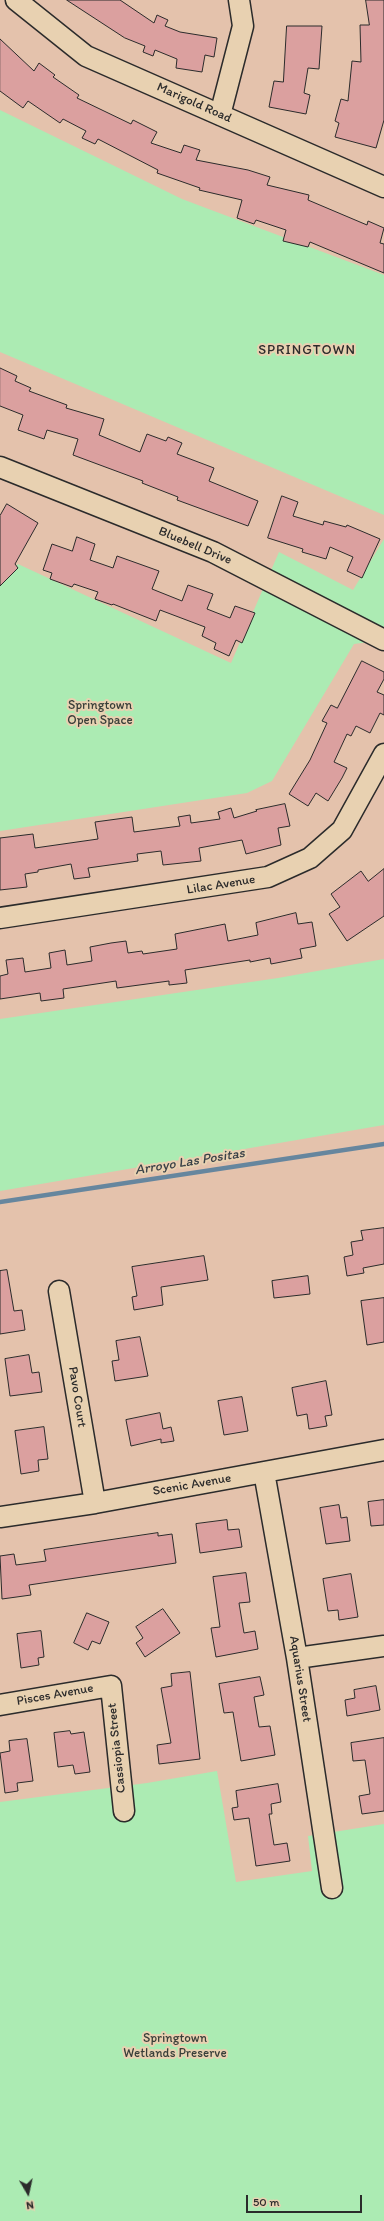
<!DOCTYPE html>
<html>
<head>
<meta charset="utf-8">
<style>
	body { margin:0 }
	#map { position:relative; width:384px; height:2221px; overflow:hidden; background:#e4c2ac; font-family:Itim,sans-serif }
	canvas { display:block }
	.north { position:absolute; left:8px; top:2173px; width:40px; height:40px; -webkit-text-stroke:3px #e8d1b1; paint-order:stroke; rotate:171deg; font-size:11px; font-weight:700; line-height:16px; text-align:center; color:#2b2b2b }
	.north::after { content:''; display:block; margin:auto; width:14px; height:18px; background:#2b2b2b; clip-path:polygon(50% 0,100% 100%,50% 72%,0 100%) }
	.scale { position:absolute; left:246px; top:2195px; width:116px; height:18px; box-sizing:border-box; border:2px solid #2b2b2b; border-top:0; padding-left:5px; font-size:12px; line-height:14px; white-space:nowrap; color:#2b2b2b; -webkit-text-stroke:3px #e8d1b1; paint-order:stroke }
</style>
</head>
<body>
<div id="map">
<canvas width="384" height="2221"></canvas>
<div class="north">N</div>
<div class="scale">50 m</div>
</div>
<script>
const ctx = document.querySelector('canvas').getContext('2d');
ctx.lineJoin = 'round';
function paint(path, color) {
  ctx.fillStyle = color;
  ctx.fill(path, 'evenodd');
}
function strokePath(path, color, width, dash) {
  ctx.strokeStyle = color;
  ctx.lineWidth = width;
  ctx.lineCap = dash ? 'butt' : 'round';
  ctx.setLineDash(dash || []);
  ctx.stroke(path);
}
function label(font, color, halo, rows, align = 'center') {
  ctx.font = font + ' Itim,sans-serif';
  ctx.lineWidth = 4;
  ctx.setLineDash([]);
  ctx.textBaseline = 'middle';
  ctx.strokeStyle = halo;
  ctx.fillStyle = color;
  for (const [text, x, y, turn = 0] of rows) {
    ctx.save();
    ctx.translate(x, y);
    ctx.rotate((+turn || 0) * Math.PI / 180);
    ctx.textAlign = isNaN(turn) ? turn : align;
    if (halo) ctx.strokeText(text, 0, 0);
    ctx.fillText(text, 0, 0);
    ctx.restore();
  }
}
paint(new Path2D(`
	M0,110L182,199L384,275V515L0,352Z
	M384,539V640L354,644L272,781L247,793L0,831V582L18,564L231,663L279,552L353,590Z
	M384,959V1125L0,1191V1019L278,978Z
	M217,1771L236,1882L312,1871L308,1836L384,1824V2221H0V1802L147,1783Z`), '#acebb3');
strokePath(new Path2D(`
	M0,1202L384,1144`), '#66869e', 4.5);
const building = new Path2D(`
	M67,0H120L154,23L157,15L168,20L165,26L180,32L217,38L214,57L205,55L202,72L176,68L177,59L155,50L153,56L143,52L145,46L125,38Z
	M366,0H384V120L376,148L335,137L339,123L335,121L341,99L348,101L352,61L361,62L360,25H369Z
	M287,26H322L319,69L308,68L304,93L310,95L306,114L269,107L274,81L283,82Z
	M0,39L34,71L39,63L55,75L53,77L79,95L77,98L131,124L133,120L157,132L151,143L181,153L184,145L200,150L196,160L248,170L270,177L267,185L309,195L308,200L367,225L368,221L384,228L380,243L384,244V273L310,242L308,247L283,241L286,230L256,220L254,224L237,218L242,200L199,190L200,188L157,173L158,170L98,139L95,144L82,138L86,131L63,119L60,123L28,101L23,108L0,91Z
	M0,368L17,376L15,381L31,388L29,391L67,405L66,408L104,419L99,435L140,452L147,434L166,441L168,437L182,443L177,454L214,468L209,481L258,501L248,526L177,500L178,497L142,483L143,481L73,455L78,439L47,430L44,439L18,430L23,415L0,406Z
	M282,496L298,502L293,516L323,525L324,521L346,527L347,525L380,539L362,578L347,571L353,557L330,547L326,559L302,552L303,549L268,538Z
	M7,504L38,523L15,564L18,568L0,586V516Z
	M77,537L95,544L90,560L113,568L117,556L159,571L152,589L182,601L188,585L213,594L207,609L230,618L235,606L255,613L242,643L236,640L229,656L214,649L216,643L202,636L205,627L160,610L156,621L113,604L112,605L95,599L98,592L74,584L72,587L50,579L52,573L43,570L52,544L72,551Z
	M362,661L384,672V679L377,692L384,695V715L380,713L370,733L356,726L351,736L347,734L334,762L347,768L342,778L328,801L316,793L308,806L289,794L310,760L327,723L322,721L331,705L337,708Z
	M285,804L290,826L278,828L281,845L246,854L242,840L199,848L201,861L163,865L161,851L137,854L138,861L88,868L90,877L74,879L71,864L38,870V872L25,874L27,887L0,890V838L33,834L35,848L98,839L95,822L132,817L134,832L180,826L178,817L190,815L191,823L220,819L218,812L231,808L234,818L257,811L256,810Z
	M384,869V916L347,941L329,914L340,907L331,894L361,871L368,881Z
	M296,913L298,924L312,922L316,946L300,949L302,958L271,964L270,958L250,962V960L185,970L187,983L169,985V981L117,988L116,981L63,989L64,998L41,1001L40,993L0,999V976L8,974L6,960L23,958L25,972L51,968L49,953L65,950L67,965L92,961L90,947L111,943L126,941L128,953L142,951L143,954L177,949L175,934L225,924L228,941L258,935L256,923Z
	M384,1228V1264L363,1268L364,1273L347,1276L344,1257L353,1255L351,1242L363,1240L361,1231Z
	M204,1256L208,1280L161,1287L163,1305L134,1310L132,1297L137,1296L132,1267Z
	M7,1270L14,1311L22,1310L25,1330L0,1334V1271Z
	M308,1276L310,1294L274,1298L272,1281Z
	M384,1298V1342L367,1345L361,1301Z
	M140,1337L148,1376L115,1381L112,1361L119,1360L116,1341Z
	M29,1355L32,1373L39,1372L42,1392L10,1396L5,1359Z
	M326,1381L332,1415L325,1416L327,1426L309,1429L307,1414L297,1416L292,1388Z
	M242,1397L248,1431L224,1435L218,1401Z
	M160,1413L163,1429L171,1427L174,1441L161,1443V1439L131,1446L126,1420Z
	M44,1427L48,1459L38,1460L39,1471L21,1474L15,1431Z
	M384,1500V1525L371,1526L368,1502Z
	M339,1505L341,1518L347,1517L350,1541L326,1544L320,1508Z
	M227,1520L228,1530L239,1529L242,1547L200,1553L196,1524Z
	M158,1533V1536L172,1534L176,1563L29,1585L31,1595L2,1599L0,1556L14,1554L16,1565L46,1561L44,1550Z
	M246,1573L250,1602L239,1603L244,1633L255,1631L258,1649L216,1657L211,1628L220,1627L213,1577Z
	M351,1574L358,1617L339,1620L338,1610L328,1611L323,1579Z
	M163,1609L180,1633L145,1657L136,1643L143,1638L136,1627Z
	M87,1613L109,1622L100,1644L92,1641L88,1650L74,1643Z
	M41,1631L44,1657L38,1658L39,1665L21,1668L17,1634Z
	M190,1672L200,1759L159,1764L157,1745L171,1743L161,1688L172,1686L171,1674Z
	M260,1677L264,1695L254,1697L259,1727L270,1726L275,1755L241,1761L233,1712L224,1713L219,1684Z
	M376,1686L380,1710L347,1716L345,1700L355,1698L354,1690Z
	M70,1731L71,1734L84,1732L90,1772L75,1774L73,1765L58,1767L54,1733Z
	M384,1738V1811L362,1814L359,1796L370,1794L365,1760L353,1761L351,1743Z
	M27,1739L33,1781L17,1783L18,1791L5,1793L0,1753L10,1751L9,1741Z
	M278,1784L281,1802L271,1804L272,1814H269L274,1845L287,1843L290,1861L256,1866L249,1818L234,1820L232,1808L238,1807L236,1791Z`);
paint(building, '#dba09f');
strokePath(building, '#2b2b2b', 1);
const minor = new Path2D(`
	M16,0L86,56L384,187
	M220,115L243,26L239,0
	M0,467L213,552L384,640
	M0,918L268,877L310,858L342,830L384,754
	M59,1291L95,1503
	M264,1472L297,1658L332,1888
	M0,1517L95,1503L384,1450
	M297,1658L384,1646
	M0,1705L111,1686L124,1811`);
strokePath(minor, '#2b2b2b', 23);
strokePath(minor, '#e8d1b1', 20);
label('13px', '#2b2b2b', '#e8d1b1', [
	["Marigold Road",194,103,24],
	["Bluebell Drive",195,546,23],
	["Lilac Avenue",221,885,-9],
	["Pavo Court",77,1397,81],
	["Scenic Avenue",192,1485,-10],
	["Aquarius Street",300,1679,81],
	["Pisces Avenue",55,1695,-10],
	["Cassiopia Street",117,1748,-96]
]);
label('13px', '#383e39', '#e8d1b1', [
	["Springtown",100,706],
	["Open Space",100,721],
	["Springtown",175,2039],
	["Wetlands Preserve",175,2054]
]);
ctx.letterSpacing = '1px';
label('14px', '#2b2b2b', '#e8d1b1', [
	["SPRINGTOWN",307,350]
]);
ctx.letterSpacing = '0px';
label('italic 14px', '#3a4248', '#e8d1b1', [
	["Arroyo Las Positas",190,1162,-9]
]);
</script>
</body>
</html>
